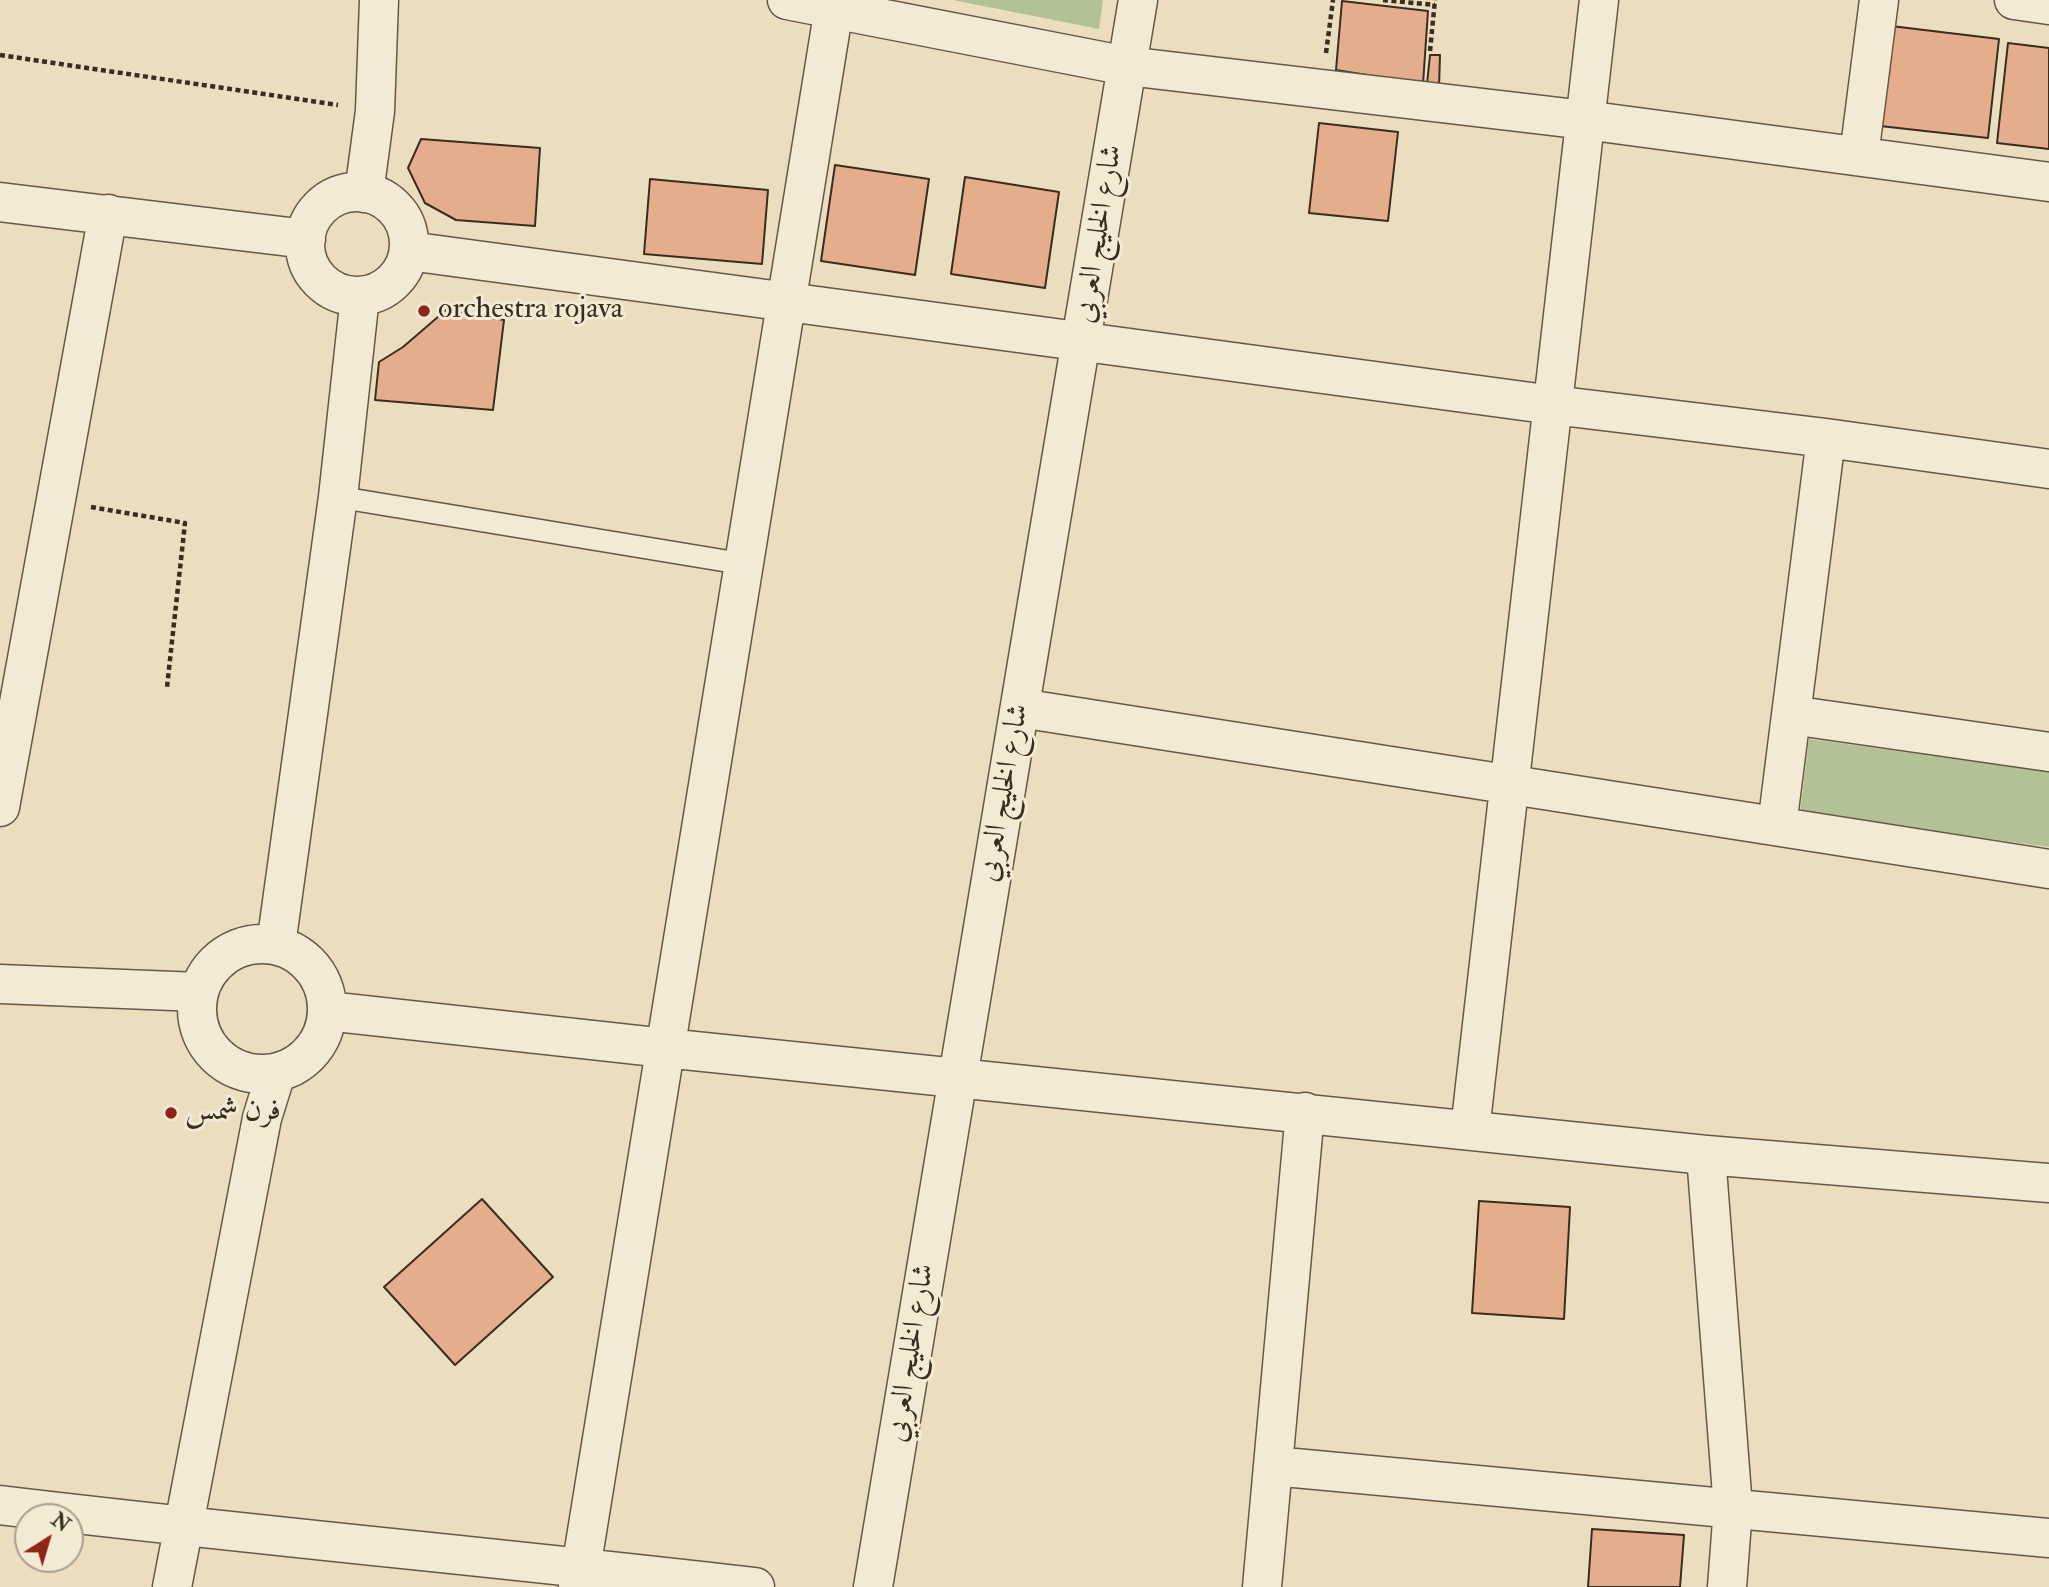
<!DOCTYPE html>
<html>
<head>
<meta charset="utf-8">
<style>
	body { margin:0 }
	#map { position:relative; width:2049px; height:1587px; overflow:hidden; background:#ebdebe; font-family:"IM FELL Double Pica",serif }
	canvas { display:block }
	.north { position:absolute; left:14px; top:1503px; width:70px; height:70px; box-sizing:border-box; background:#f2ead5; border:2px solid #a89e8d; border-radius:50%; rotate:37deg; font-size:19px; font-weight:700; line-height:28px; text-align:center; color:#392c20 }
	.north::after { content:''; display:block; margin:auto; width:24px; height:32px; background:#8f2418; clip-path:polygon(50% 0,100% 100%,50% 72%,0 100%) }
</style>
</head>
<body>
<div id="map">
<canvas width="2049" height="1587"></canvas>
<div class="north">N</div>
</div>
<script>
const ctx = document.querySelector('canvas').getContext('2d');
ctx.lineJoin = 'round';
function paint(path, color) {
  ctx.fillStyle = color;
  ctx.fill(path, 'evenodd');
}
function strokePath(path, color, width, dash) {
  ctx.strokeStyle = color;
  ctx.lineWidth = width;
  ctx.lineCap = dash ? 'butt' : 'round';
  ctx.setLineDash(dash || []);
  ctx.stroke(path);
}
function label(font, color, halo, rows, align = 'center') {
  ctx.font = font + ' "IM FELL Double Pica",Amiri,serif';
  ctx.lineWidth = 6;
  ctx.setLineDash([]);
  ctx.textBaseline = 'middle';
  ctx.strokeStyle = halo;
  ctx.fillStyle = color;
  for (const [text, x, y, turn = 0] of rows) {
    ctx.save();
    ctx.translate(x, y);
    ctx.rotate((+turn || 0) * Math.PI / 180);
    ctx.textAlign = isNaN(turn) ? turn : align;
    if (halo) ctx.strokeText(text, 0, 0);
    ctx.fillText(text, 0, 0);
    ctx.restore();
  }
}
paint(new Path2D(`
	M953,0H1103L1099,29Z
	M1809,739L2049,772V847L1800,813Z`), '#b3c294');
const building = new Path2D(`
	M1342,1L1428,11L1423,84L1336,70Z
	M1891,26L1999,39L1988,138L1880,126Z
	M2008,43L2049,48V149L1997,143Z
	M1430,55H1440L1439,87L1427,84Z
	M1319,123L1398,132L1388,221L1309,213Z
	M421,139L540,148L535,226L456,220L425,203L408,168Z
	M835,165L929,179L915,275L821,261Z
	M965,177L1059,192L1045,288L951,274Z
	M650,179L768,190L762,264L644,254Z
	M446,310L504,320L493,410L375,400L379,362L403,347Z
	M482,1199L553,1277L455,1365L384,1287Z
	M1479,1201L1570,1207L1564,1319L1472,1313Z
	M1592,1529L1684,1535L1680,1587H1588Z`);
paint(building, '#e4ad8c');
strokePath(building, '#392c20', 2);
const service = new Path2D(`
	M338,497L744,564`);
const minor = new Path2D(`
	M787,0L1127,66L1585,120L2049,182
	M2014,0L2049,5
	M1859,156L1879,0
	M305 244a52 52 0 1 1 104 0a52 52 0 1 1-104 0Z
	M364,193L375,111L379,0
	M0,202L306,239
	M409,251L1553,405L1826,438L2049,469
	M1020,708L2049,869
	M1791,715L2049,752
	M0,807L108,214
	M1777,826L1826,438
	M197 1009a65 65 0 1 1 130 0a65 65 0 1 1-130 0Z
	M276,945L338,497L360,296
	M0,984L198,992
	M327,1011L665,1048L1706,1155L2049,1183
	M1470,1130L1599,0
	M1706,1155L1733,1508L1727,1587
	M1273,1466L2049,1538
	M0,1505C251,1535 504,1558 755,1587
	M172,1587L262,1118L276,1073
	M578,1587L834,8
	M1262,1587L1305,1112`);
const tertiary = new Path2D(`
	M873,1587C960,1058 1050,529 1138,0`);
strokePath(service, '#665848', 24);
strokePath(minor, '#665848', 41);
strokePath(tertiary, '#665848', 41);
strokePath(new Path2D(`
	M1383,0L1435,5
	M1430,51L1435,0
	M1326,53L1333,0
	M0,55L338,105
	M91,507L185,523L167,687`), '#392c20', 4.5, [5, 3.5]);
strokePath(service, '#f2ead5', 21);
strokePath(minor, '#f2ead5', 38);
strokePath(tertiary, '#f2ead5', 38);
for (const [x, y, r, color] of [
	[424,311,7,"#8f2418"],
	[171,1113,7,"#8f2418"]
]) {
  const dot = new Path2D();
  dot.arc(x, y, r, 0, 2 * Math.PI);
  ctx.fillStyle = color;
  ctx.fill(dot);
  strokePath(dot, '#f2ead5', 2.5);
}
label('30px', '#392c20', '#f2ead5', [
	["شارع الخليج العربي",1100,234,-81],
	["شارع الخليج العربي",1005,793,-80],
	["شارع الخليج العربي",912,1353,-81]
]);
label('30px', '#392c20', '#f2ead5', [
	["orchestra rojava",438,311],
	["فرن شمس",185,1113]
], 'left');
</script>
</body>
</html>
